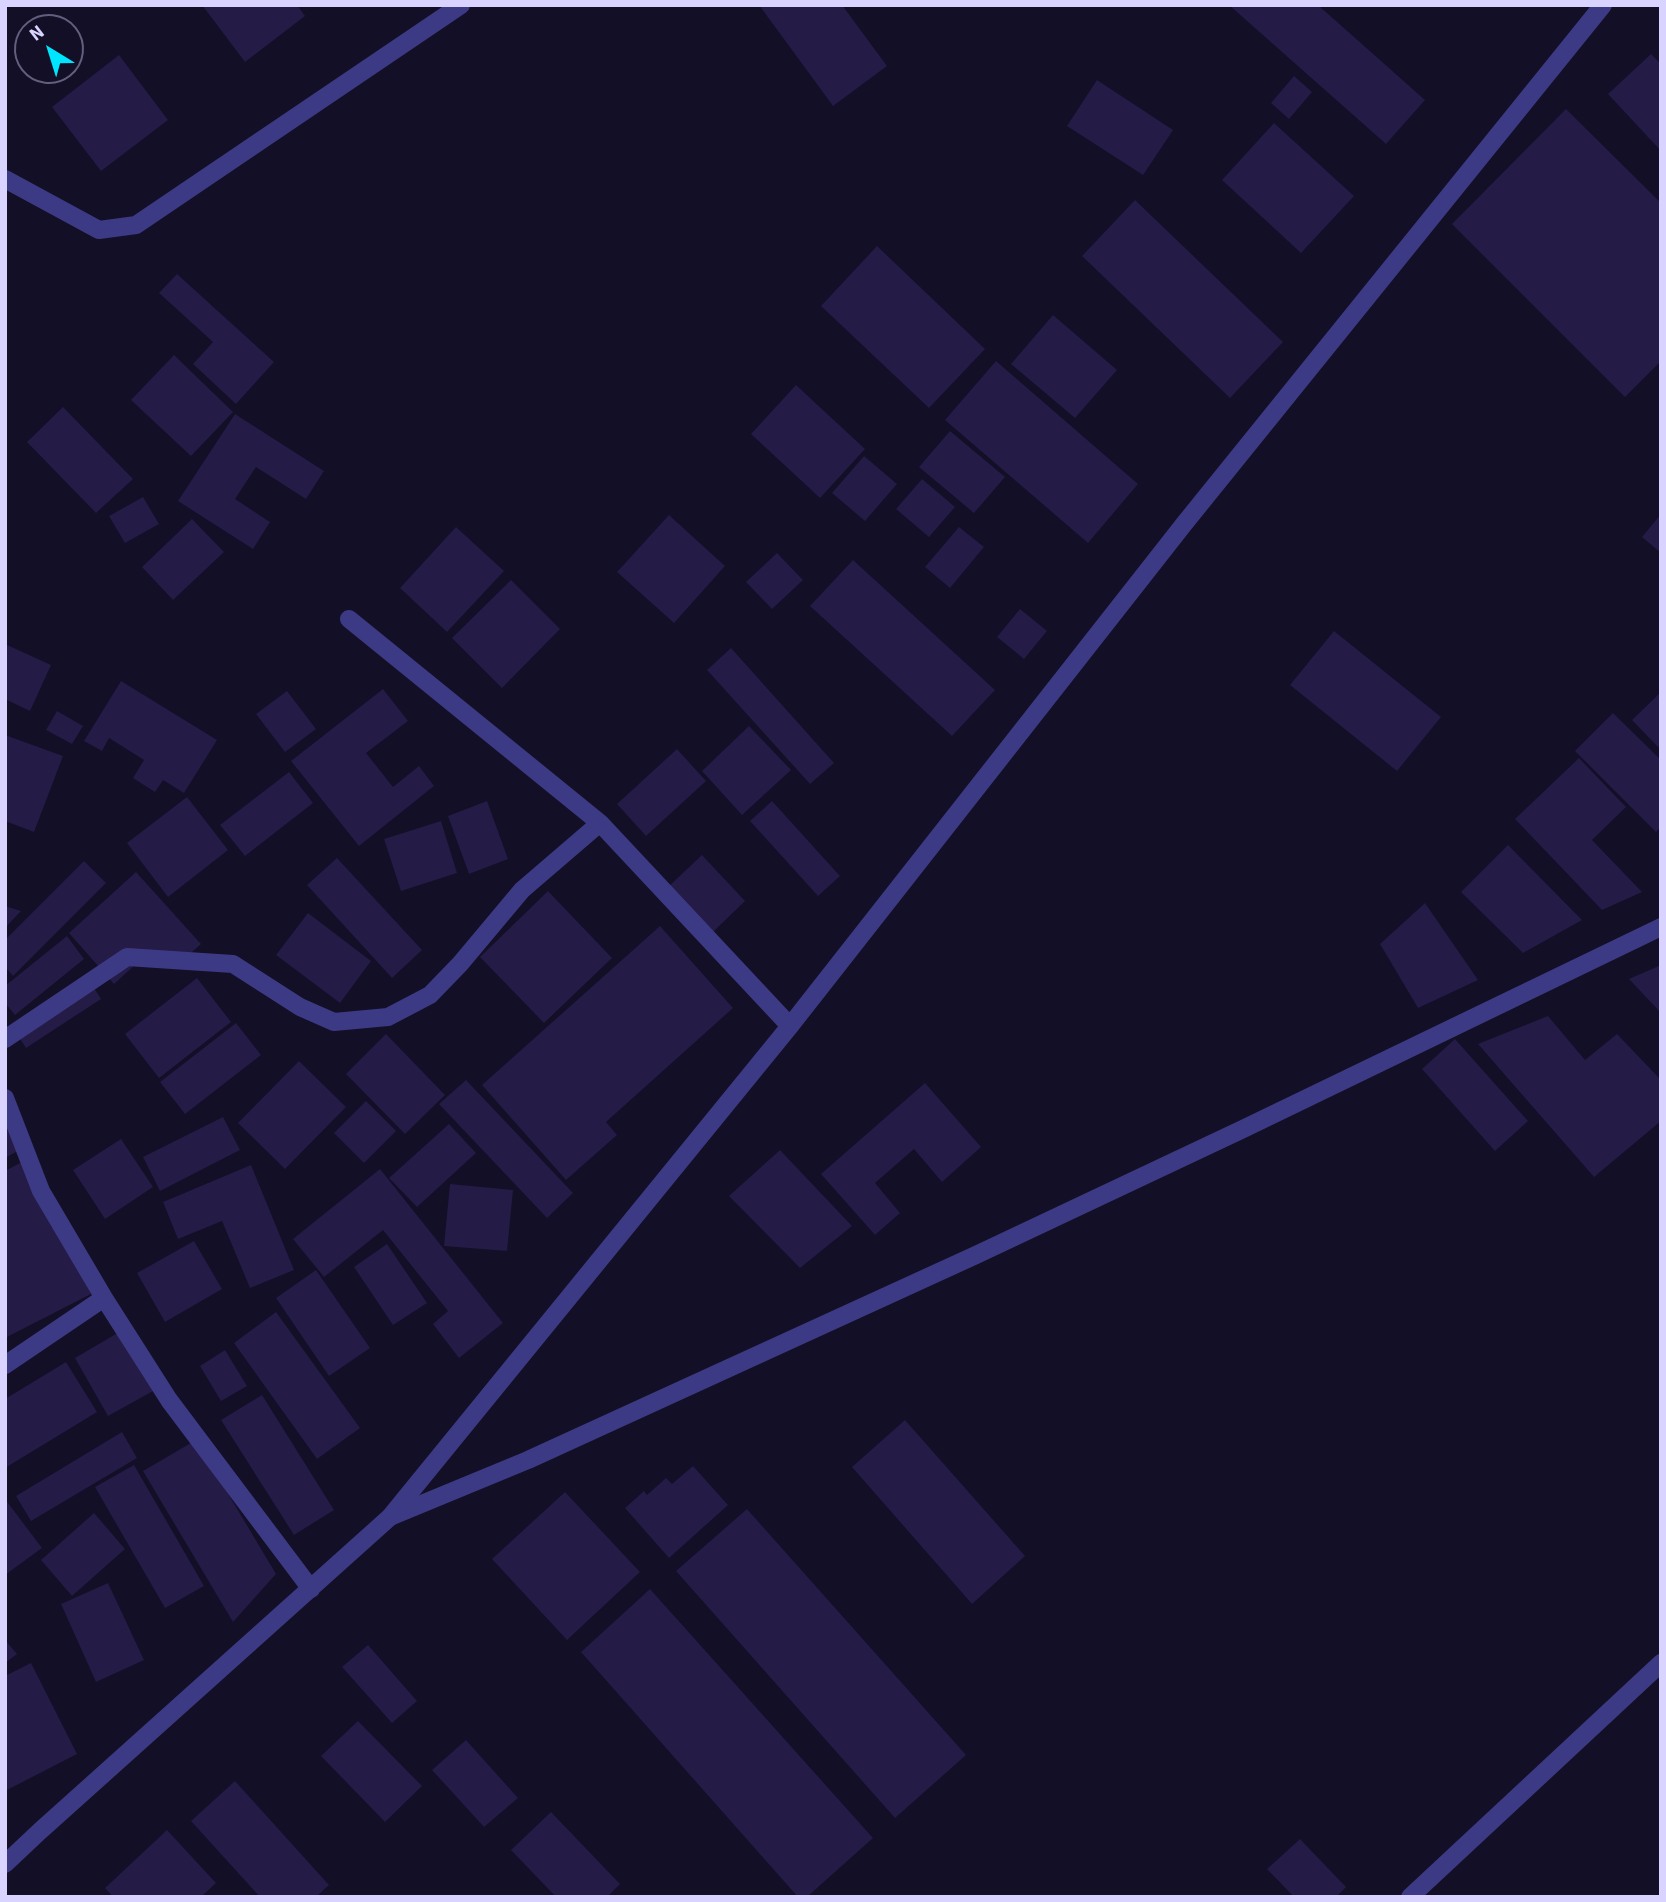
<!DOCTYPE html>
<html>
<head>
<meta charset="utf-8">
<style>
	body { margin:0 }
	#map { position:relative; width:1666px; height:1902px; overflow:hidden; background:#130f26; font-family:"Source Sans 3",sans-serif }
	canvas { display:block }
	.frame { position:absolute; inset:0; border:7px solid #d9d4ff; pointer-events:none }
	.north { position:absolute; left:14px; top:14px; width:70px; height:70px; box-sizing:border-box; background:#130f26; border:2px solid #625e7d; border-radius:50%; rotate:322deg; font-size:19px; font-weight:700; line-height:28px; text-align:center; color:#d9d4ff }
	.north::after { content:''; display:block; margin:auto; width:24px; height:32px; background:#00e5ff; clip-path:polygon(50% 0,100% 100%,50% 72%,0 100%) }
</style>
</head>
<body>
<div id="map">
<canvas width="1666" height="1902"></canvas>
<div class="frame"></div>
<div class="north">N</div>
</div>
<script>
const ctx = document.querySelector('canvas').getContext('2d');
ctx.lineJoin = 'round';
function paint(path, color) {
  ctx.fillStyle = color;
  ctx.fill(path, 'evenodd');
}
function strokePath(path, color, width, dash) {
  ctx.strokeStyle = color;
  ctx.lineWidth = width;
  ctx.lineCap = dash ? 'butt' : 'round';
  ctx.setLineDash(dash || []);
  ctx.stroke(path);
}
paint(new Path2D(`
	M202,5H297L305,16L245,62Z
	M759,5H842L887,66L833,106Z
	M1229,5H1318L1425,100L1386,144Z
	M1651,54L1661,64V151L1608,94Z
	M119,55L168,120L101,171L52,107Z
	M1294,76L1312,92L1289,119L1271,103Z
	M1097,80L1173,130L1143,175L1067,126Z
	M1566,109L1661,203V361L1625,397L1452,224Z
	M1274,123L1354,196L1301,253L1222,180Z
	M1135,200L1283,342L1230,398L1082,256Z
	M877,246L985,349L929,408L821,306Z
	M177,274L274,362L236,404L193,364L213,342L159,293Z
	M1053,315L1117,370L1075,418L1011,364Z
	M174,355L233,412L191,456L131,400Z
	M996,361L1138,484L1088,543L945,420Z
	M796,385L865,449L820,498L751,434Z
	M63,407L133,479L96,513L27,442Z
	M235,414L324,471L306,499L256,467L235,499L270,522L253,549L178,501Z
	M950,431L1005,477L974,513L919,467Z
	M864,456L897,484L865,521L832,493Z
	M922,479L955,507L929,537L896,509Z
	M143,497L159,524L125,543L109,516Z
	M1661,514V553L1642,537Z
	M669,515L725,566L674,623L617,572Z
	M192,519L224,552L173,600L142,567Z
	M456,527L504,571L447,632L400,588Z
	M959,527L984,547L950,588L925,567Z
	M777,553L803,580L772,609L746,582Z
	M853,560L995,690L952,736L810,606Z
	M511,580L560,629L502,688L452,638Z
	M1020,609L1047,631L1024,659L997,637Z
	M1334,631L1441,717L1397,771L1290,685Z
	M5,644L51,665L30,711L5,699Z
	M731,648L834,763L810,784L707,670Z
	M121,681L217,740L184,793L163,780L155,792L133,778L144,760L109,738L102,751L84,741Z
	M383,689L408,721L366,753L393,787L419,766L434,786L359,846L291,761Z
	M287,691L316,729L285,752L256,714Z
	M1661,692V745L1658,747L1632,720Z
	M57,711L83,726L72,744L46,730Z
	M1613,713L1661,760V827L1656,832L1575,751Z
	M749,726L791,770L742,815L702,771Z
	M5,735L63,756L34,832L5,821Z
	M677,749L706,781L646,836L617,804Z
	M1579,758L1626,807L1592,840L1642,892L1602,910L1515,819Z
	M289,772L313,803L245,856L220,825Z
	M187,797L228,850L168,897L127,843Z
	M487,801L508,859L469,874L448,816Z
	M772,801L840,876L818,896L750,821Z
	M441,821L457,873L401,891L384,839Z
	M1508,845L1582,920L1523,953L1461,892Z
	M702,855L745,901L711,934L667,888Z
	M337,858L422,950L392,978L307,885Z
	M84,861L106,883L13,976L5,967V940Z
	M136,872L201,944L182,961L146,955L114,984L69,933Z
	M548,891L612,958L544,1023L480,957Z
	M1425,903L1478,980L1418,1008L1380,944Z
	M5,906L21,911L5,928Z
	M308,913L371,961L340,1003L276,955Z
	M660,926L733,1008L606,1122L617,1135L566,1180L482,1085Z
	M67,936L84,959L15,1015L5,1003V986Z
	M1661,965V1013L1629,979Z
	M86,975L101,999L26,1048L11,1025Z
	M197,978L231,1022L159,1078L125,1034Z
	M1548,1016L1585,1060L1617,1034L1661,1080V1121L1594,1177L1478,1044Z
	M236,1023L261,1055L185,1114L160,1082Z
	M386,1034L445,1095L405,1134L346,1074Z
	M1455,1039L1528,1121L1495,1151L1422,1069Z
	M299,1061L346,1107L285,1169L238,1123Z
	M466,1080L573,1193L547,1218L439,1104Z
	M925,1083L981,1147L942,1182L914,1149L875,1183L900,1213L875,1235L821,1174Z
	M366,1101L396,1131L364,1163L334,1133Z
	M5,1110L25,1147L5,1158Z
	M223,1117L240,1150L160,1191L143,1157Z
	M449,1124L476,1153L417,1207L389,1178Z
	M121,1139L153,1187L105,1219L73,1170Z
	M780,1150L852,1226L800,1268L729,1196Z
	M22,1162L91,1294L5,1338V1171Z
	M251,1165L294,1270L250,1288L222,1221L178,1239L163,1202Z
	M380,1169L503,1323L459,1358L433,1324L448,1311L383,1230L324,1277L293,1239Z
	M450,1184L513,1190L507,1251L444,1246Z
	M194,1241L222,1289L165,1322L137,1273Z
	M387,1244L427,1303L393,1325L354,1267Z
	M316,1270L370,1348L329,1376L276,1298Z
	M276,1312L360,1428L317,1459L234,1343Z
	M121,1331L155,1390L108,1416L75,1358Z
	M225,1350L247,1386L221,1401L200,1366Z
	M66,1362L97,1412L5,1468V1399Z
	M262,1395L334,1510L294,1535L221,1420Z
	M905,1420L1025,1556L972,1604L852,1467Z
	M122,1432L137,1458L31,1521L16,1496Z
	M196,1440L276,1574L233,1622L143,1471Z
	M134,1465L204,1586L165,1608L95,1487Z
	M693,1466L728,1505L669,1558L625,1508L644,1491L647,1495L666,1478L672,1484Z
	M565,1492L640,1572L567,1640L492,1559Z
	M5,1499L42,1548L5,1575Z
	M747,1509L966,1755L895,1818L676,1571Z
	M94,1513L125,1549L72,1596L41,1560Z
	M108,1583L144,1660L96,1682L61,1604Z
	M650,1589L873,1838L807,1897H798L581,1652Z
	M5,1640L17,1654L5,1663Z
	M368,1645L417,1701L392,1723L342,1667Z
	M31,1663L77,1754L5,1791V1676Z
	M358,1721L422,1786L385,1822L321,1756Z
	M466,1740L518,1798L484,1827L432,1770Z
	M235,1781L329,1885L316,1897H260L191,1821Z
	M551,1812L620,1884L607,1897H556L511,1850Z
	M167,1830L216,1883L201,1897H113L105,1888Z
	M1300,1839L1346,1887L1336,1897H1294L1267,1869Z`), '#241b47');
strokePath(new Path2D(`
	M5,179L99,230L136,225L461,5
	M349,619L600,823L790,1026
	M5,1039L127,957L233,964L300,1007L334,1022L388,1017L430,995L460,964L522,890L600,823
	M5,1098L41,1191L104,1298L169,1400L311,1589
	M5,1365L104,1298
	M1410,1897L1661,1663`), '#3d3a85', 18);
strokePath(new Path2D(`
	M390,1517L528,1460L976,1255L1243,1129L1661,927`), '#3d3a85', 18);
strokePath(new Path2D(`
	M5,1864L40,1831L390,1517L790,1026L1184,524L1603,5`), '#3d3a85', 18);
</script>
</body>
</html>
